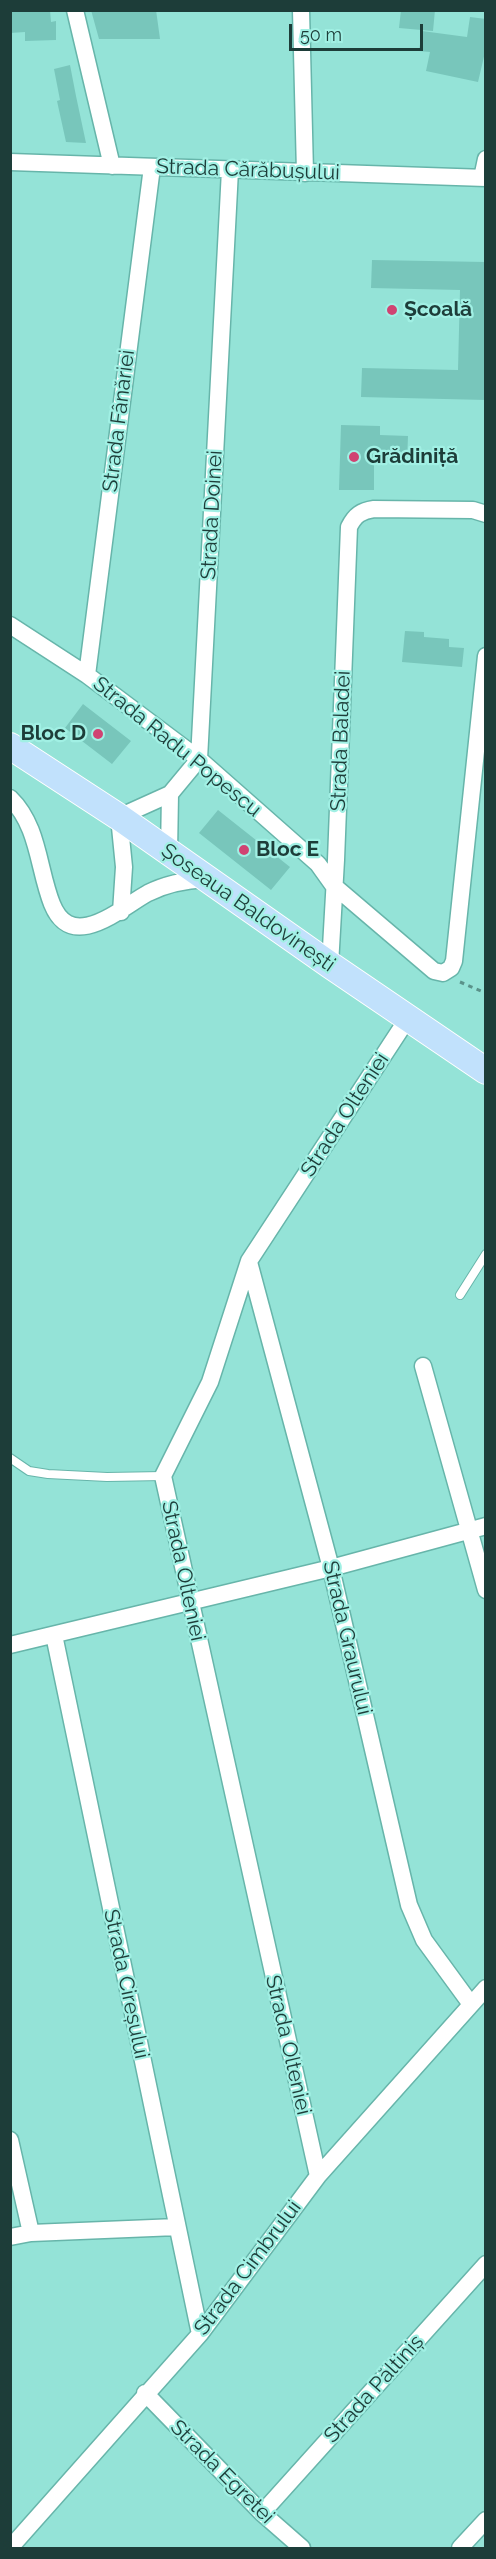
<!DOCTYPE html>
<html>
<head>
<meta charset="utf-8">
<style>
	body { margin:0 }
	#map { position:relative; width:496px; height:2559px; overflow:hidden; background:#94e3d7; font-family:Raleway,sans-serif }
	canvas { display:block }
	.frame { position:absolute; inset:0; border:12px solid #1d3d39; pointer-events:none }
	.scale { position:absolute; left:289px; top:24px; width:134px; height:27px; box-sizing:border-box; border:3px solid #1d3d39; border-top:0; padding-left:8px; font-size:18px; line-height:21px; white-space:nowrap; color:#1d3d39; -webkit-text-stroke:4px #a1f0e4; paint-order:stroke }
</style>
</head>
<body>
<div id="map">
<canvas width="496" height="2559"></canvas>
<div class="frame"></div>
<div class="scale">50 m</div>
</div>
<script>
const ctx = document.querySelector('canvas').getContext('2d');
ctx.lineJoin = 'round';
function paint(path, color) {
  ctx.fillStyle = color;
  ctx.fill(path, 'evenodd');
}
function strokePath(path, color, width, dash) {
  ctx.strokeStyle = color;
  ctx.lineWidth = width;
  ctx.lineCap = dash ? 'butt' : 'round';
  ctx.setLineDash(dash || []);
  ctx.stroke(path);
}
function label(font, color, halo, rows, align = 'center') {
  ctx.font = font + ' Raleway,sans-serif';
  ctx.lineWidth = 4.5;
  ctx.setLineDash([]);
  ctx.textBaseline = 'middle';
  ctx.strokeStyle = halo;
  ctx.fillStyle = color;
  for (const [text, x, y, turn = 0] of rows) {
    ctx.save();
    ctx.translate(x, y);
    ctx.rotate((+turn || 0) * Math.PI / 180);
    ctx.textAlign = isNaN(turn) ? turn : align;
    if (halo) ctx.strokeText(text, 0, 0);
    ctx.fillText(text, 0, 0);
    ctx.restore();
  }
}
paint(new Path2D(`
	M10,10H50L51,22L56,21V40L25,41V32L10,33Z
	M91,10H156L160,39H99Z
	M401,10H435L433,31L399,28Z
	M470,17L486,19V48L478,82L426,71L430,52L419,51L422,31L467,37Z
	M70,65L76,96L86,143L66,142L57,101L60,100L54,69Z
	M372,260L486,262V400L361,397L362,368L458,370L460,290L371,288Z
	M341,425L380,426V435L408,436L407,462L374,461V490H339Z
	M405,631L424,632V637L449,639V647L464,648L462,667L402,662Z
	M83,704L131,741L112,764L65,728Z
	M218,810L290,867L271,890L199,833Z`), '#78c6bb');
const service = new Path2D(`
	M460,1295L486,1254
	M10,1458L29,1471L48,1474L107,1477L163,1476`);
const minor = new Path2D(`
	M75,10L112,166
	M301,10L305,173
	M10,162L486,178
	M482,178L486,159
	M10,625L87,675L199,759L318,864L333,885L434,971L443,973L451,968L454,961L486,656
	M87,675L152,167
	M10,798C39,826 38,869 52,904C72,954 122,907 148,893C166,884 186,880 206,879
	M169,853L170,794
	M121,912L124,867L119,817L170,794L199,759L230,170
	M330,965L336,860L349,527C355,515 361,511 374,509L473,510L486,514
	M249,1262L331,1568L409,1905L424,1940L470,2003
	M423,1366L486,1590
	M54,1635L200,2334
	M10,1645L331,1568L486,1526
	M10,2140L31,2233
	M318,2176L163,1476L210,1382L249,1261L408,1018
	M10,2237L31,2233L177,2227
	M145,2393L262,2513L302,2548
	M262,2513L486,2264
	M10,2548L200,2334L318,2176L486,1988
	M460,2548L486,2520`);
const primary = new Path2D(`
	M10,746L119,817L330,965L486,1071`);
strokePath(service, '#67b5aa', 10);
strokePath(minor, '#67b5aa', 19);
strokePath(primary, '#fff', 28);
strokePath(new Path2D(`
	M460,982L486,993`), '#5a928a', 3, [4.5, 4.5]);
strokePath(service, '#fff', 8);
strokePath(minor, '#fff', 16);
strokePath(primary, '#c1e1fc', 26);
for (const [x, y, r, color] of [
	[392,310,6,"#d04372"],
	[354,457,6,"#d04372"],
	[98,734,6,"#d04372"],
	[244,850,6,"#d04372"]
]) {
  const dot = new Path2D();
  dot.arc(x, y, r, 0, 2 * Math.PI);
  ctx.fillStyle = color;
  ctx.fill(dot);
  strokePath(dot, '#a1f0e4', 2);
}
label('21px', '#1d3d39', '#a1f0e4', [
	["Strada Cărăbușului",248,170,2],
	["Strada Fânăriei",119,421,-83],
	["Strada Doinei",212,515,-87],
	["Strada Baladei",341,741,-88],
	["Strada Radu Popescu",177,747,39],
	["Șoseaua Baldovinești",248,908,35],
	["Strada Olteniei",345,1115,-57],
	["Strada Olteniei",183,1571,78],
	["Strada Graurului",347,1638,77],
	["Strada Cireșului",126,1984,78],
	["Strada Olteniei",288,2045,77],
	["Strada Cimbrului",248,2268,-53],
	["Strada Păltiniș",374,2389,-48],
	["Strada Egretei",222,2472,45]
]);
label('bold 21px', '#1d3d39', '#a1f0e4', [
	["Școală",404,310],
	["Grădiniță",366,457],
	["Bloc D",86,734,"right"],
	["Bloc E",256,850]
], 'left');
</script>
</body>
</html>
